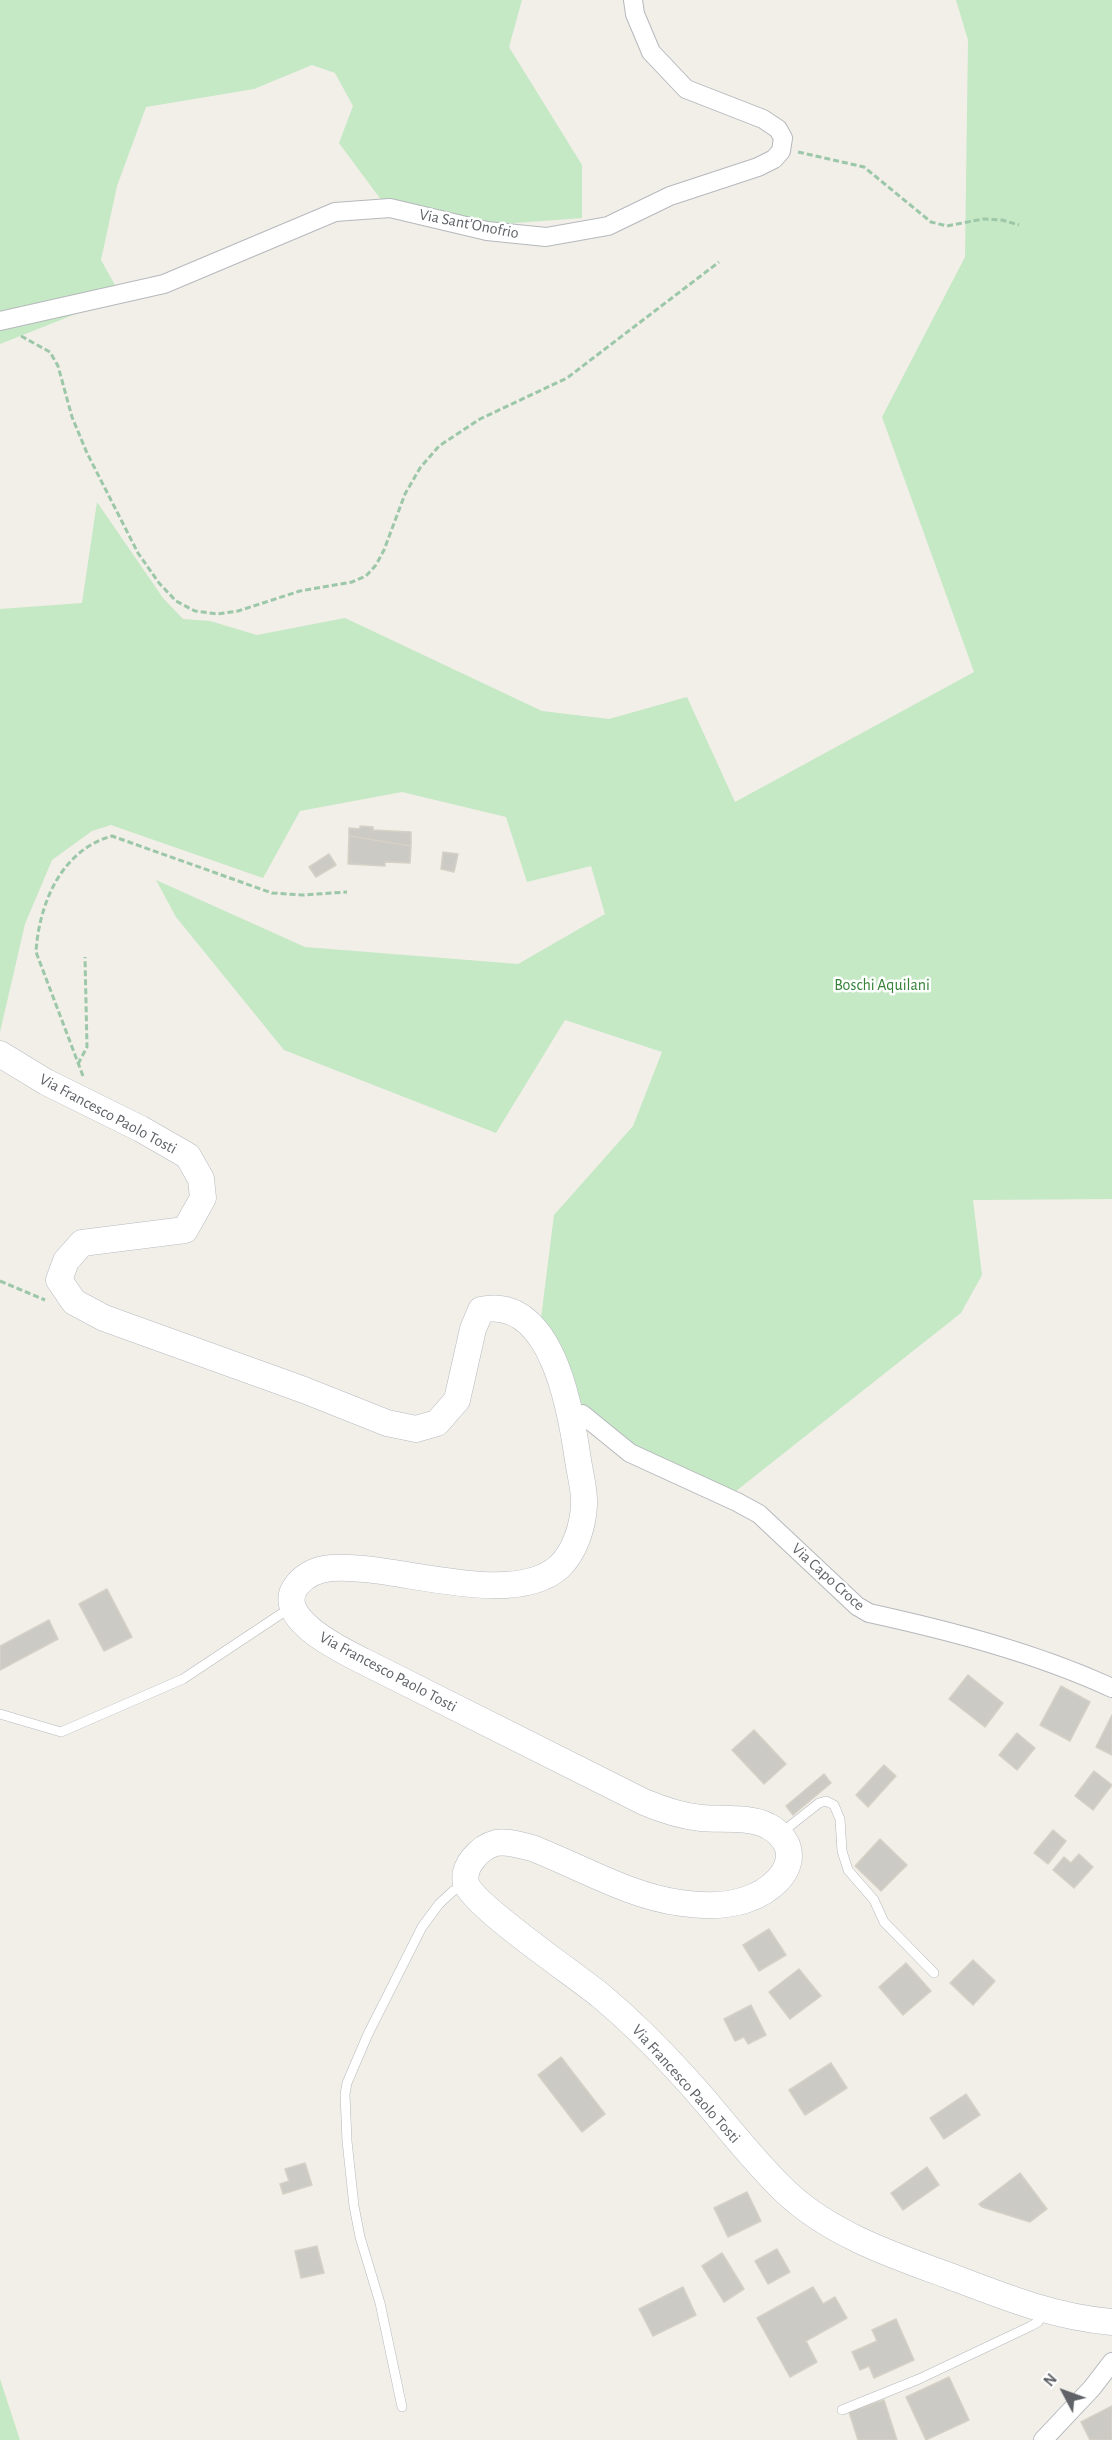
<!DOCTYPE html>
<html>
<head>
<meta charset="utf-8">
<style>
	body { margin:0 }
	#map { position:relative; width:1112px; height:2440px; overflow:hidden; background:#f1efe8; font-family:"Alegreya Sans",sans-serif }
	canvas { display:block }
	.north { position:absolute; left:1034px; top:2362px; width:60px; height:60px; -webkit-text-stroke:4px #fff; paint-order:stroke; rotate:311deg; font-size:16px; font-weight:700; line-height:24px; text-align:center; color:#5f6368 }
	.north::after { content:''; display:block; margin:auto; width:21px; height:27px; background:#5f6368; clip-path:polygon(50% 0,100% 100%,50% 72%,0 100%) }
</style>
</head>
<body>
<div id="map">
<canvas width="1112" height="2440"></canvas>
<div class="north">N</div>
</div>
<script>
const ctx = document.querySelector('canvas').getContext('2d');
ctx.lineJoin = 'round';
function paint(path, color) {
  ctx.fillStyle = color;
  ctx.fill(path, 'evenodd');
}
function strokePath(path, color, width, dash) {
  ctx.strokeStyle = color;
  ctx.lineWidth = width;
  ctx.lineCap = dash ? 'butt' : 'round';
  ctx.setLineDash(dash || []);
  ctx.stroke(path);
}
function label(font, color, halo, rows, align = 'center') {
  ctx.font = font + ' "Alegreya Sans",sans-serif';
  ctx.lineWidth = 5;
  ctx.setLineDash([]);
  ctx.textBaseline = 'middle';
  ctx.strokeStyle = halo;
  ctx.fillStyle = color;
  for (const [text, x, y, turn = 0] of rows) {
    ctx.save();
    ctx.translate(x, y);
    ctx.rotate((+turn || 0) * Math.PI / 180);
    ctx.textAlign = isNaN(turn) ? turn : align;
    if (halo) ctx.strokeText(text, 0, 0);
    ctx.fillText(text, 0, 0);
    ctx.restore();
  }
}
paint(new Path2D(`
	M0,0H522L509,47L582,165V218L488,225L382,201L339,143L353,106L335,73L312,65L254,89L146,107L117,186L101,260L121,296L0,344Z
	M956,0H1112V1199L973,1200L982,1275L961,1313L736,1491L714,1493L582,1414L575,1383L541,1318L554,1215L633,1126L662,1052L565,1020L496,1133L284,1050L176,917L156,880L305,947L518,964L605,914L591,866L527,882L506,817L402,792L300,811L263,878L111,825L92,831L52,860L25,924L0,1032V609L82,603L97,502L163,598L183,619L210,621L257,635L345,618L542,711L609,719L687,697L735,802L974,672L882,417L965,257L968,40Z
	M0,2379L20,2440H0Z`), '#c5e8c5');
const building = new Path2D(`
	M360,826L373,827V830L411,832V846L349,836V828L360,829Z
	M349,836L411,846L410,863L385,862V866L348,864Z
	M443,852L458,854L454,872L441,869Z
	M329,854L336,865L316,877L309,867Z
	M107,1589L132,1637L104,1651L79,1604Z
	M49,1620L58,1639L0,1670V1646Z
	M968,1675L1003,1703L985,1727L949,1699Z
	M1061,1686L1090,1702L1070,1741L1040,1725Z
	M1112,1715V1755L1096,1747Z
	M754,1730L786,1764L764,1784L732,1750Z
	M1017,1733L1035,1748L1017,1770L999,1755Z
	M884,1765L896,1776L868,1807L856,1795Z
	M1094,1771L1112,1785L1093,1810L1075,1796Z
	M824,1774L831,1783L793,1815L786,1806Z
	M1053,1830L1066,1841L1048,1864L1034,1853Z
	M880,1839L907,1865L881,1891L855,1866Z
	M1079,1854L1093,1867L1074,1888L1053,1870L1064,1857L1071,1863Z
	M769,1929L786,1955L759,1971L743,1945Z
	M973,1960L995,1981L973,2005L950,1983Z
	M906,1963L931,1991L903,2015L879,1987Z
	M799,1969L821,1996L790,2019L769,1992Z
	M751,2005L766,2035L748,2044L744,2037L735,2041L724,2019Z
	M561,2057L605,2114L582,2132L538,2075Z
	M831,2063L847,2088L805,2115L789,2090Z
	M966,2094L980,2115L944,2139L930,2118Z
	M305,2163L312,2185L283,2194L280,2184L289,2181L285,2169Z
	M927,2167L939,2185L903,2210L891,2193Z
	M1020,2173L1047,2209L1030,2222L982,2207L979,2204Z
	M747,2192L761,2221L728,2237L714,2208Z
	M317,2246L324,2273L301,2278L295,2251Z
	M777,2249L790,2272L768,2284L755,2261Z
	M722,2253L744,2289L724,2302L702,2266Z
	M683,2287L696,2315L653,2336L639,2309Z
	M813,2287L823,2304L835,2297L847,2318L806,2341L817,2362L790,2377L757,2318Z
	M896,2319L914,2360L874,2378L869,2366L860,2370L852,2352L877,2341L872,2330Z
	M949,2377L969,2420L926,2440L906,2397Z
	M884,2400L897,2440H858L849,2412Z
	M1112,2406V2440H1090L1081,2422Z`);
paint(building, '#cccac5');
strokePath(building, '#d6d1c6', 1.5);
const lane = new Path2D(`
	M0,1714L61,1732L183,1679L290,1608
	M781,1833L819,1803L826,1801L834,1805L840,1819L842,1851L848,1870L874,1900L884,1922L934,1973
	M402,2407L380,2303L360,2237L354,2206L347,2141L345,2094L347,2083L368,2034L422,1927L439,1904L453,1891L465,1885
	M842,2410L919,2379L1031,2326L1038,2322L1044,2311`);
const street = new Path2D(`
	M0,321L164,284L335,212L390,208L487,231L546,237L608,226L670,196L758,167L774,159L781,151L783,138L778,129L763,119L686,89L651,52L635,14L633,0
	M571,1416L582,1414L630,1453L737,1502L759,1514L857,1606L869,1613C951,1631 1036,1653 1112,1688
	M1043,2440L1092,2388L1112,2362`);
const secondary = new Path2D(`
	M0,1054L46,1082L141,1129L188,1156L201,1179L203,1198L185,1230L82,1243L66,1261L59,1280L74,1302L104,1318L304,1390L387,1423L416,1429L437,1423L457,1400L473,1329L481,1310C552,1294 571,1411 578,1460C580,1474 585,1491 584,1505C583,1526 575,1552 559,1567C511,1610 392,1563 332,1568C318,1569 306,1574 297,1585C271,1617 343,1651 363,1661L644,1802C663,1810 681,1816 701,1818C722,1820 750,1816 768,1826C776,1830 783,1837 787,1845C797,1872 767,1893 745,1900C724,1907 702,1906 681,1903C629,1896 581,1867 532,1848C521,1845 507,1841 496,1843C480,1847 462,1866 466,1883C472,1905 577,1976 601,1996C631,2021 659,2049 685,2078C720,2116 750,2158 787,2193C831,2234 892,2255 947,2275C1002,2296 1053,2317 1112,2322`);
strokePath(lane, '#b5b8bc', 10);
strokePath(street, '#b5b8bc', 20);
strokePath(secondary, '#b6babf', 27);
strokePath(new Path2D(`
	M798,152L864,167L931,222L947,226L983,219L1002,220L1019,225
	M21,336L50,352L58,366L72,417L87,453L138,553L159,583L176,601L195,611L217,614L238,611L300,591L352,582L366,576L376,565L384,550L405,494L420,468L439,446L480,419L567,378L719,262
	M78,1064L87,1047L85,957
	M83,1076L36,952C39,904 61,850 112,836L272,893L303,895L347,892
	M0,1281L45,1300`), '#9cc7a9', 3, [6, 3]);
strokePath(lane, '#fff', 9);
strokePath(street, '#fff', 18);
strokePath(secondary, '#fff', 26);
label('16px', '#5f6368', '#fff', [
	["Via Sant'Onofrio",469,224,11],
	["Via Francesco Paolo Tosti",108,1114,28],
	["Via Capo Croce",828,1577,42],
	["Via Francesco Paolo Tosti",388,1672,28],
	["Via Francesco Paolo Tosti",686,2084,48]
]);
label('16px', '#348238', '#fff', [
	["Boschi Aquilani",882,985]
]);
</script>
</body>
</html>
